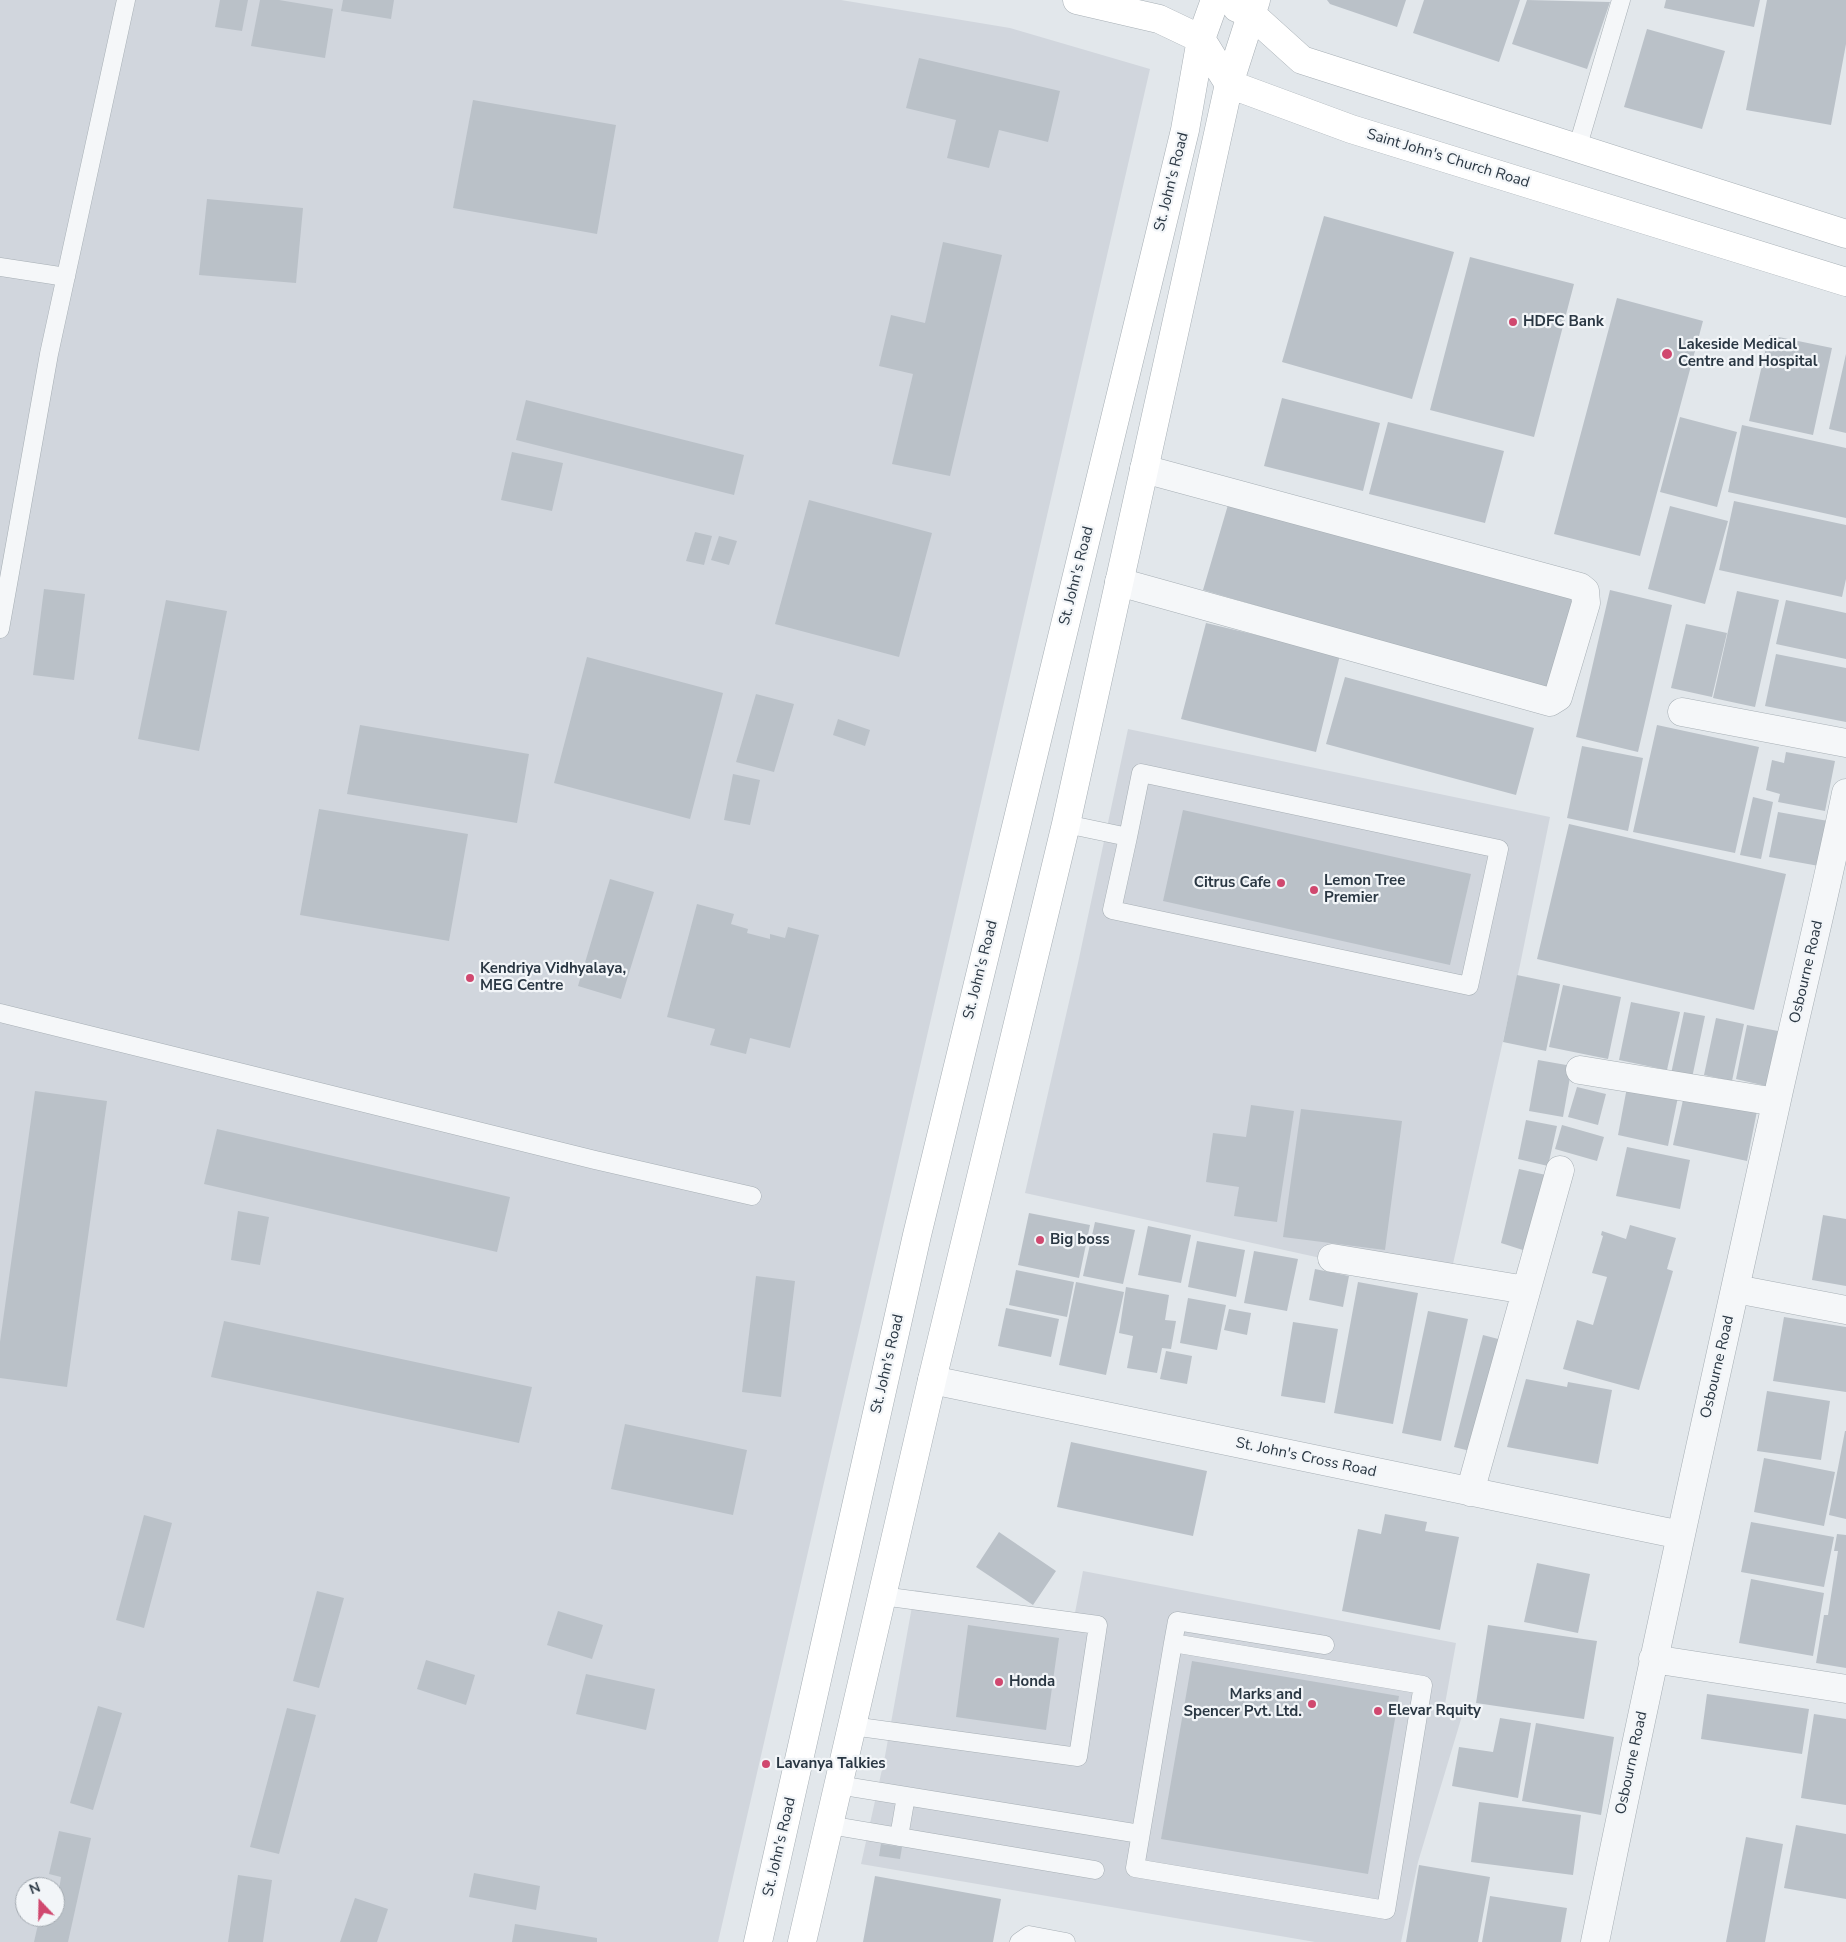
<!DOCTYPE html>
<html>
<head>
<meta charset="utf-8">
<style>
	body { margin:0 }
	#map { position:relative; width:1846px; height:1942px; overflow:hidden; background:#e2e7eb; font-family:"Nunito Sans",sans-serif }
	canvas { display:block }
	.north { position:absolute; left:15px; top:1877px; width:50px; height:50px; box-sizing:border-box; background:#f2f5f8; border:1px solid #a2a9b0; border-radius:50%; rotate:339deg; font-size:14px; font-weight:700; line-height:20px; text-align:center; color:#2a3743 }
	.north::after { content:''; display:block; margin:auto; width:18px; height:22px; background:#d0486f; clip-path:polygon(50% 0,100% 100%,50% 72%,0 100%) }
</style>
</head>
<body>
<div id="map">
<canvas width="1846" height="1942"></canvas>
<div class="north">N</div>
</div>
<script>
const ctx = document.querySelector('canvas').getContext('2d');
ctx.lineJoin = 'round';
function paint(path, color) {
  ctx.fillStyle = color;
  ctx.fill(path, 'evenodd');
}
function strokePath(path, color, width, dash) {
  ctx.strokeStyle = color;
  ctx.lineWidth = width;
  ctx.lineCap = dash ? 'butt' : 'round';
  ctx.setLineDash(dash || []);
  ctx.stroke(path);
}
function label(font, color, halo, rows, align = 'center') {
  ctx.font = font + ' "Nunito Sans",sans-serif';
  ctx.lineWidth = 4.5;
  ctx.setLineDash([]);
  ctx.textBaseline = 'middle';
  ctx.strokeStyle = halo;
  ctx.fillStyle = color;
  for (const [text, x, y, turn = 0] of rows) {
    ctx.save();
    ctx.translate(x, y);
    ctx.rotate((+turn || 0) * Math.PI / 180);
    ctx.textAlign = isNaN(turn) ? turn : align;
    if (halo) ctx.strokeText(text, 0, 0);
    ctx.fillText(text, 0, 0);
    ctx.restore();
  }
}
paint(new Path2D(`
	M0,0H841L1010,28L1150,69L718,1942H0ZM25,1887H55V1917H25Z
	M1128,729L1550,817L1520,965L1448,1286L1025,1193L1078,963Z
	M1083,1571L1456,1643L1445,1704L1465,1706L1418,1862L1401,1942H1315L861,1864L885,1756L915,1590L1074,1618Z`), '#d1d6dd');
paint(new Path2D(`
	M220,0H248L242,31L215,27Z
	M260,0H279L333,9L325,58L251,46Z
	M343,0H394L391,19L341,11Z
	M1327,0H1406L1397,27L1330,4Z
	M1424,0H1520L1499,62L1413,33Z
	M1527,0L1610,2L1587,69L1512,44Z
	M1666,0H1760L1754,27L1664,8Z
	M1767,0H1846V44L1831,125L1746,110Z
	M1647,29L1725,51L1702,129L1624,107Z
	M919,58L1060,91L1048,142L999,130L989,168L947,158L956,120L906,108Z
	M473,100L616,125L597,234L453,208Z
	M207,199L303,208L296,283L199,275Z
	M1324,216L1454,252L1412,399L1282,362Z
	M943,242L1002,255L950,476L892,464L913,374L879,366L891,315L925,323Z
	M1470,257L1574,284L1534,437L1430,410Z
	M1617,298L1703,321L1640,556L1554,534Z
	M1769,335L1832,348L1813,435L1749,421Z
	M1846,354V433L1829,429Z
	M1282,398L1380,423L1363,491L1264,466Z
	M526,400L744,455L734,495L516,440Z
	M1680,417L1737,432L1717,507L1660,492Z
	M1388,422L1504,451L1485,523L1369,494Z
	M1742,425L1846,448V518L1728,492Z
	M512,452L563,463L552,511L501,500Z
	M1230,498L1580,600L1553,692L1203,590Z
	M809,500L932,533L899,657L775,624Z
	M1734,501L1846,525V579L1842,597L1719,570Z
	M1670,506L1728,521L1705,604L1648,589Z
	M695,532L712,536L704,565L686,561Z
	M719,536L737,541L729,565L711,560Z
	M44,589L85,594L74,680L33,675Z
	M1610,590L1672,605L1638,752L1576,737Z
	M1737,591L1779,600L1755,707L1713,698Z
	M166,600L227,611L199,751L138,739Z
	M1786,600L1846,613V659L1776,644Z
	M1206,623L1340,655L1316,752L1181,719Z
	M1686,624L1727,633L1712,697L1671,688Z
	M1776,654L1846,668V722L1765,706Z
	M587,657L723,693L690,819L554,783Z
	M1345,677L1534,728L1516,795L1326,744Z
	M756,694L794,704L774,772L736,762Z
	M838,719L870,730L865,746L833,735Z
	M360,725L529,754L517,823L347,794Z
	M1657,725L1759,747L1735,853L1633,832Z
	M1582,746L1643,758L1628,831L1567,818Z
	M1786,752L1835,761L1825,811L1778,802L1780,794L1766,790L1772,760L1784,763Z
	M733,774L760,780L750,825L724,820Z
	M1753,797L1773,802L1761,859L1740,855Z
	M319,809L468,834L449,941L300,915Z
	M1183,810L1471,874L1450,965L1163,901Z
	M1778,812L1828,821L1819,866L1769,857Z
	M1569,824L1786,874L1754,1010L1537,959Z
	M610,879L654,892L621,999L578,986Z
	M697,904L734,914L731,924L748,929L747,933L770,939V934L785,938L788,927L819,935L790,1048L750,1038L746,1054L710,1045L715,1029L667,1017Z
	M1517,975L1560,984L1546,1051L1503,1042Z
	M1563,985L1621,997L1608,1059L1549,1047Z
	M1631,1002L1680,1012L1667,1070L1619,1060Z
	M1684,1012L1705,1016L1692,1078L1671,1074Z
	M1716,1018L1744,1024L1732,1081L1704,1075Z
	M1747,1025L1778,1031L1766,1086L1736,1079Z
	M1538,1060L1572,1066L1563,1117L1529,1111Z
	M1628,1082L1679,1092L1668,1146L1618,1135Z
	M1577,1087L1606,1094L1598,1125L1568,1117Z
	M35,1091L107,1101L67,1387L0,1378V1342Z
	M1685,1091L1758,1106L1747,1161L1673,1145Z
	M1251,1105L1294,1111L1277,1222L1234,1216L1239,1187L1206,1182L1213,1133L1246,1137Z
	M1301,1109L1402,1121L1385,1250L1283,1237Z
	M1526,1120L1557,1126L1548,1166L1518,1159Z
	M1562,1125L1604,1137L1597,1161L1555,1149Z
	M217,1129L510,1197L497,1252L204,1184Z
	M1627,1147L1690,1160L1680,1209L1616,1196Z
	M1519,1169L1546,1175L1526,1251L1501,1243Z
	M238,1211L269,1217L260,1265L231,1260Z
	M1029,1213L1090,1225L1079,1278L1018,1265Z
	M1823,1215L1846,1219V1286L1812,1280Z
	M1095,1222L1135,1230L1123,1284L1083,1276Z
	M1630,1225L1676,1238L1667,1269L1673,1271L1639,1390L1563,1369L1577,1320L1593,1325L1607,1277L1592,1273L1603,1236L1601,1235L1602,1231L1626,1239Z
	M1148,1226L1191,1235L1181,1283L1138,1275Z
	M1197,1241L1245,1250L1236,1297L1188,1287Z
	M1254,1251L1298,1259L1287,1311L1244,1303Z
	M1315,1269L1349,1276L1343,1307L1309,1300Z
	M1016,1270L1074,1282L1067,1317L1009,1305Z
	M756,1276L795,1281L781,1397L742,1392Z
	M1076,1282L1124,1292L1106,1375L1059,1365Z
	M1358,1282L1418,1293L1393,1424L1334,1413Z
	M1126,1287L1169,1295L1165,1320L1176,1321L1171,1349L1162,1348L1157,1373L1127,1368L1133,1336L1119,1333Z
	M1188,1298L1226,1305L1217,1350L1180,1343Z
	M1006,1308L1059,1319L1051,1357L998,1346Z
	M1229,1309L1251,1313L1247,1335L1224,1330Z
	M1428,1311L1468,1319L1441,1441L1402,1433Z
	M1784,1317L1846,1327V1392L1773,1381Z
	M224,1321L532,1387L519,1443L211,1377Z
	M1293,1322L1338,1329L1325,1403L1281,1396Z
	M1483,1335L1502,1340L1474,1452L1454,1447Z
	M1166,1351L1192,1356L1187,1384L1160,1379Z
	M1526,1379L1567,1387L1568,1382L1612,1390L1598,1464L1507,1447Z
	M1767,1391L1830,1401L1821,1460L1757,1451Z
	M625,1424L747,1450L733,1515L611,1489Z
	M1845,1431H1846V1519L1829,1515Z
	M1071,1442L1207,1471L1193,1536L1057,1507Z
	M1764,1458L1835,1472L1824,1526L1754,1512Z
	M1385,1514L1427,1522L1425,1531L1459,1537L1440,1630L1342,1611L1358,1529L1381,1534Z
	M144,1515L172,1523L144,1628L116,1620Z
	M1751,1522L1834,1537L1824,1587L1741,1572Z
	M999,1532L1056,1571L1033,1605L976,1567Z
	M1837,1534L1846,1535V1668L1816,1663L1824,1615H1828L1838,1551H1834Z
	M1537,1563L1590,1574L1578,1633L1524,1622Z
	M1751,1579L1824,1593L1813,1656L1739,1643Z
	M317,1591L344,1598L319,1688L293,1681Z
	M558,1611L603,1625L592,1659L547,1645Z
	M968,1625L1059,1638L1046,1730L956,1717Z
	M1488,1625L1597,1641L1584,1719L1476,1703Z
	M426,1660L475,1675L466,1705L417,1689Z
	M1192,1661L1399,1696L1368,1874L1161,1839Z
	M586,1674L655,1689L646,1730L576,1714Z
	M1707,1694L1809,1709L1802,1754L1701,1739Z
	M98,1706L122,1713L93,1810L70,1803Z
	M287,1708L316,1715L279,1854L250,1847Z
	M1814,1714L1846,1719V1805L1801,1798Z
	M1500,1718L1531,1723L1518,1798L1452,1786L1459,1747L1493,1752Z
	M1536,1723L1614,1737L1601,1815L1522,1801Z
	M1479,1802L1581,1815L1573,1875L1471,1862Z
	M1796,1825L1846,1834V1899L1784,1888Z
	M59,1831L91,1838L68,1942H34L39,1920L52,1923L55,1917L61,1877L49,1874Z
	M1746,1837L1783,1844L1765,1942H1726Z
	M881,1844L902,1847L900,1859L879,1856Z
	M1419,1865L1490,1877L1478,1942H1406Z
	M474,1873L540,1886L536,1910L469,1897Z
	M238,1875L272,1880L263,1942H228Z
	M875,1876L1001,1899L993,1942H863Z
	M1490,1896L1567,1908L1561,1942H1482Z
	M355,1898L388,1909L377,1942H340Z
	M515,1924L597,1938V1942H512Z`), '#bac1c8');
const service = new Path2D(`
	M1577,149L1621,0
	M0,267L66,277
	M0,629L49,354L126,0
	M1066,824L1128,837L1112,910L1469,986L1499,849L1141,773L1128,837
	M0,1013L595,1160L752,1196
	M1173,1643L1423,1685L1386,1910L1135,1868Z
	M1173,1643L1177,1621L1325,1645
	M852,1726L1078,1757L1098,1625L882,1596
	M838,1785L1140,1834
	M829,1825L1095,1870
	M899,1837L906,1796
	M1019,1942L1029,1935L1066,1942`);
const minor = new Path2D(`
	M1119,582L1550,702L1558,697L1586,603L1585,591L1580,587L1144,469
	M1682,712L1846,743
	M1580,1070L1776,1102
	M1332,1258L1526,1290
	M1736,1289L1846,1310
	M932,1380L1681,1535
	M1470,1492L1560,1170
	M1653,1659L1846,1689
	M1595,1942C1652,1662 1714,1383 1776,1104C1799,1000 1825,897 1846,793`);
const secondary = new Path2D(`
	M1077,0L1159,19L1201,39L1229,84L1351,129L1846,282
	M1237,8L1251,14L1302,60L1846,234
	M758,1942L917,1235L1185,130L1201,39L1215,0
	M802,1942L932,1380L1066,824L1229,84L1256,0`);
strokePath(service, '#a7afb5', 19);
strokePath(minor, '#a7afb5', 29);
strokePath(secondary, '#a7afb5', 29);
strokePath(service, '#f5f7f9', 18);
strokePath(minor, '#f5f7f9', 28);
strokePath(secondary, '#fff', 28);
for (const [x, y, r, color] of [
	[1513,322,5,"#d0486f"],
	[1667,354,6,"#d0486f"],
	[1281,883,5,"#d0486f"],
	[1314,890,5,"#d0486f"],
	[470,978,5,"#d0486f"],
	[1040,1240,5,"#d0486f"],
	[999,1682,5,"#d0486f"],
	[1312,1704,5,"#d0486f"],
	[1378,1711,5,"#d0486f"],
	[766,1764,5,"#d0486f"]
]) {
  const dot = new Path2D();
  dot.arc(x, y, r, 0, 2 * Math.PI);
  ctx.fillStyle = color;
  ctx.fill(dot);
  strokePath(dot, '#f2f5f8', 2);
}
label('15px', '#2a3743', '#f2f5f8', [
	["Saint John's Church Road",1448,159,17],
	["St. John's Road",1172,182,-76],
	["St. John's Road",1077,576,-76],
	["St. John's Road",981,970,-76],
	["Osbourne Road",1807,972,-77],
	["St. John's Road",888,1364,-77],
	["Osbourne Road",1718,1367,-77],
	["St. John's Cross Road",1306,1458,12],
	["Osbourne Road",1632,1763,-78],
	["St. John's Road",780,1847,-77]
]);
label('bold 15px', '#2a3743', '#f2f5f8', [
	["HDFC Bank",1523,322],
	["Lakeside Medical",1678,345],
	["Centre and Hospital",1678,362],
	["Lemon Tree",1324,881],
	["Premier",1324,898],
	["Citrus Cafe",1271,883,"right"],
	["Kendriya Vidhyalaya,",480,969],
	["MEG Centre",480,986],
	["Big boss",1050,1240],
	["Honda",1009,1682],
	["Marks and",1302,1695,"right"],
	["Spencer Pvt. Ltd.",1302,1712,"right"],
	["Elevar Rquity",1388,1711],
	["Lavanya Talkies",776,1764]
], 'left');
</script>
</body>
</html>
